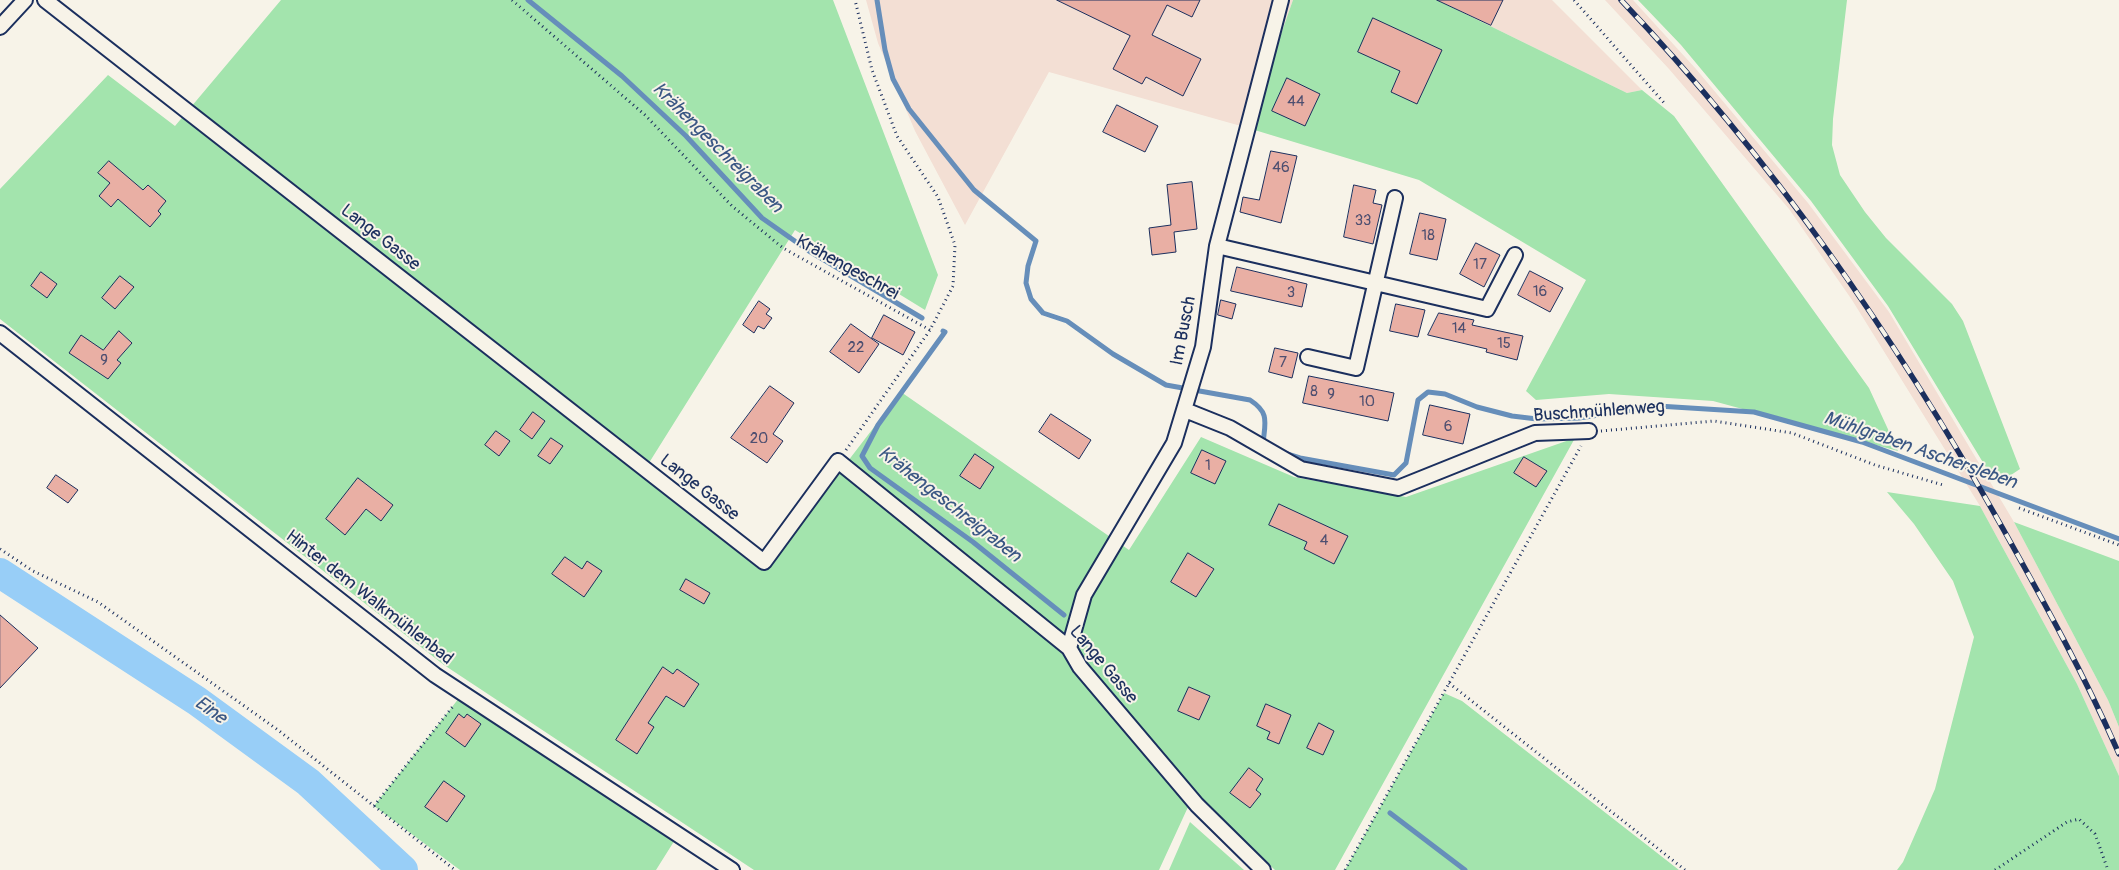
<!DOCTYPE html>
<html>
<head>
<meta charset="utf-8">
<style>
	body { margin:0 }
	canvas { display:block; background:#f7f3e8 }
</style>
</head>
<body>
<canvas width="2119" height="870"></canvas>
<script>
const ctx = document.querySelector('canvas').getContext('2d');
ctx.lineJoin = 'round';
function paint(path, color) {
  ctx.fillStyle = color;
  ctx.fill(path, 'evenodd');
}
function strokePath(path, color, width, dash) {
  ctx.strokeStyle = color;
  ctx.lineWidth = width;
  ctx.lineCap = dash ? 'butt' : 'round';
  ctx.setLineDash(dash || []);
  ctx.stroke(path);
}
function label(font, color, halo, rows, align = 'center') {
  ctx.font = font + ' Pangolin,sans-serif';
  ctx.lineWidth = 4;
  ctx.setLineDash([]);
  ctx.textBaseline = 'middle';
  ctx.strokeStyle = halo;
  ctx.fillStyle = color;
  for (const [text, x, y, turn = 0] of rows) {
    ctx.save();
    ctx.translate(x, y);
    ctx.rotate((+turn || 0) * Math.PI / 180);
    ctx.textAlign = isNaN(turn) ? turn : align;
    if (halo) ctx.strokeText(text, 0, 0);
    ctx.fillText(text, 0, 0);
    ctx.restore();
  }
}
paint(new Path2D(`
	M866,0H1293L1248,128L1049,72L965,225L915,131L878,43Z
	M1437,0H1552L1642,90L1627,93Z
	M1605,0H1633L1696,69L1808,203L1889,312L2014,522L2108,700L2119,727V776L2077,684L1980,506L1852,300L1789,209L1669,69Z`), '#f3dfd4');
paint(new Path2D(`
	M281,0H833L938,275L925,310L795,230L642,474L765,569L901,392L1129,550L1201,437L1294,477L1406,497L1575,438L1335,870H1275L1194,794L1159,870H754L444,665L0,319V189L108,75L175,126Z
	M1293,0H1437L1627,93L1642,90L1674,116L1869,388L1898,451L1713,401L1609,394L1536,400L1526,391L1586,280L1419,180L1248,128Z
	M1638,0H1847L1833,119L1832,145L1840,175L1865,212L1886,238L1952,304L1963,321L2020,469L2008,477L1990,474L1888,306L1811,201L1681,45Z
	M1887,492L1980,506L2077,684L2119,776V870H1897L1903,862L1935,789L1974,637L1953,581L1914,524Z
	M2014,522L2119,561V727L2108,700Z
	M463,693L678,835L656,870H460L374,806Z
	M1444,693L1462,701L1679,870H1345Z
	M1190,822L1244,870H1169Z`), '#a3e4ad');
strokePath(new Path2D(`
	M528,0L622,76L686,136L762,218L809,251L922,318
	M877,0L885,50L893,79L909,109L974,190L1036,241L1028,266L1026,283L1031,299L1043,313L1067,321L1113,354L1166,385L1250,400C1270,413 1265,422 1263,444
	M943,331L945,332L878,425L862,456L870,468L973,542L1064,615
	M1284,453L1300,458L1394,475L1406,463L1418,400L1428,392L1445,394L1477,407L1512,416L1537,419L1579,418L1658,406L1754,412L1862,442L2119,539
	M1390,813L1465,870`), '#668eba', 5);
strokePath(new Path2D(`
	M0,573L197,701L308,782L403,870`), '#98cef7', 30);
const building = new Path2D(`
	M1057,0H1200L1192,17L1167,5L1152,35L1201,59L1183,96L1146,77L1142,84L1113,69L1130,36Z
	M1437,0H1503L1491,25Z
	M1373,18L1442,50L1417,104L1391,92L1400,71L1358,52Z
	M1287,78L1320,94L1305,126L1272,111Z
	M1117,105L1158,126L1145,152L1103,132Z
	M1271,151L1297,156L1281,223L1240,212L1243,197L1259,200Z
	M109,161L143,190L148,185L166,201L158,211L161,214L150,227L118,199L111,207L99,196L110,183L98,173Z
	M1192,182L1197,229L1174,232L1176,252L1152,255L1149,228L1171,225L1167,185Z
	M1354,185L1376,190L1373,203L1382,205L1373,244L1344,237Z
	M1420,213L1446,219L1437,260L1410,254Z
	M1476,243L1500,255L1484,287L1460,274Z
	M1237,267L1307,284L1302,307L1231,291Z
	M1530,271L1563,288L1550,312L1518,295Z
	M41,272L57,284L47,298L31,286Z
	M120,276L134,287L115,309L102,298Z
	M1221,300L1236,304L1232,319L1218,315Z
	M759,301L770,309L766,314L772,318L764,329L758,326L754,333L743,325Z
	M1396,304L1425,310L1418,337L1390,331Z
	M1439,313L1474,320L1472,325L1523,336L1517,360L1486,352L1487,349L1428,335Z
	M884,315L915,332L903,355L872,338Z
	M851,324L879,344L859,373L830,352Z
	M119,331L132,343L117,360L121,363L108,379L69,353L81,335L103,350Z
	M1275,348L1298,353L1292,378L1269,372Z
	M1309,376L1394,393L1388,421L1303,403Z
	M770,386L794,403L773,434L783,441L767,463L731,438Z
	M1430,405L1470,414L1463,444L1423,435Z
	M533,412L545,421L532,439L520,430Z
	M1051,414L1091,440L1079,459L1039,432Z
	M496,431L510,441L499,456L485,445Z
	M551,438L563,446L550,464L538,456Z
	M1202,450L1226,461L1215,484L1191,473Z
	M975,454L994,467L980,489L960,476Z
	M1524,457L1547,471L1536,487L1514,473Z
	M56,475L78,490L68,503L47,488Z
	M358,478L393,505L381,521L366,509L345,535L326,519Z
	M1279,504L1348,536L1334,564L1304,549L1307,542L1269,525Z
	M1188,553L1214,569L1196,597L1171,582Z
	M565,557L582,569L587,561L602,571L584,597L552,574Z
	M686,579L710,593L704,604L680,590Z
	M0,615L38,648L0,688Z
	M663,667L673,674L677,669L699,684L684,707L666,696L648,723L654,727L637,754L616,740Z
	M1189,687L1210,696L1199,720L1178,711Z
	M1266,704L1291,715L1279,744L1267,739L1270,732L1257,726Z
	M459,714L464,718L467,714L481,724L465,747L446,733Z
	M1319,723L1334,731L1323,755L1307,748Z
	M1249,768L1263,779L1256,790L1261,794L1250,808L1230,793Z
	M444,781L465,796L447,822L425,807Z`);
paint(building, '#e9afa4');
strokePath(building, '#1b2f5e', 1);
const street = new Path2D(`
	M45,0L764,562L838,461L1069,648L1080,667L1197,805L1263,870
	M0,27L25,0
	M1217,246L1487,309L1515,255
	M0,333L435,675L732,870
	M1308,357L1356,368L1395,198
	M1185,410L1230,428L1301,469L1398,488L1535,433L1589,431
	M1069,648L1084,595L1174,443L1203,347L1217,246L1281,0`);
strokePath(street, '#1b2f5e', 18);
strokePath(new Path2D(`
	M512,0L645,115L732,206L783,248L930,330
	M1574,0L1665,104
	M1601,431L1714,421L1792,433L1875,465L1943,485
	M846,450L930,330L953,286L955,245L938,197L897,136L872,70L855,0
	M2019,508L2119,545
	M0,549L33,571L98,602L278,730L455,870
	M1449,683L1685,870
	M374,806L454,705
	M1345,870L1581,446
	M1995,870L2067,822L2079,819L2095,834L2108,870`), '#1b2f5e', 3, [1, 4]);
strokePath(street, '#f7f3e8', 14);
const rail = new Path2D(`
	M1621,0C1773,160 1894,335 2002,527C2044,602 2085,676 2119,754`);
strokePath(rail, '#1b2f5e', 5.5);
strokePath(rail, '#f7f3e8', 4, [11]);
label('15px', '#4e4f70', null, [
	["44",1296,102],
	["46",1281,168],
	["33",1363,221],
	["18",1428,236],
	["17",1480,265],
	["16",1540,292],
	["3",1291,293],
	["14",1459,329],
	["15",1504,344],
	["22",856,348],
	["9",104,361],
	["7",1283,363],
	["8",1314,392],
	["9",1331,395],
	["10",1367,402],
	["6",1448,427],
	["20",759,439],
	["1",1208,466],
	["4",1324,541]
]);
label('18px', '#1b2f5e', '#f7f3e8', [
	["Lange Gasse",380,238,38],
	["Krähengeschrei",847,268,29],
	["Im Busch",1184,331,-79],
	["Buschmühlenweg",1599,412,-4],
	["Lange Gasse",699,488,38],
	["Hinter dem Walkmühlenbad",369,598,38],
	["Lange Gasse",1103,665,50]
]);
label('italic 19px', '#3a5784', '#f7f3e8', [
	["Krähengeschreigraben",717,148,45],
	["Mühlgraben Aschersleben",1920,451,19],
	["Krähengeschreigraben",949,505,38],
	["Eine",210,711,35]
]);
</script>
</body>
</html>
